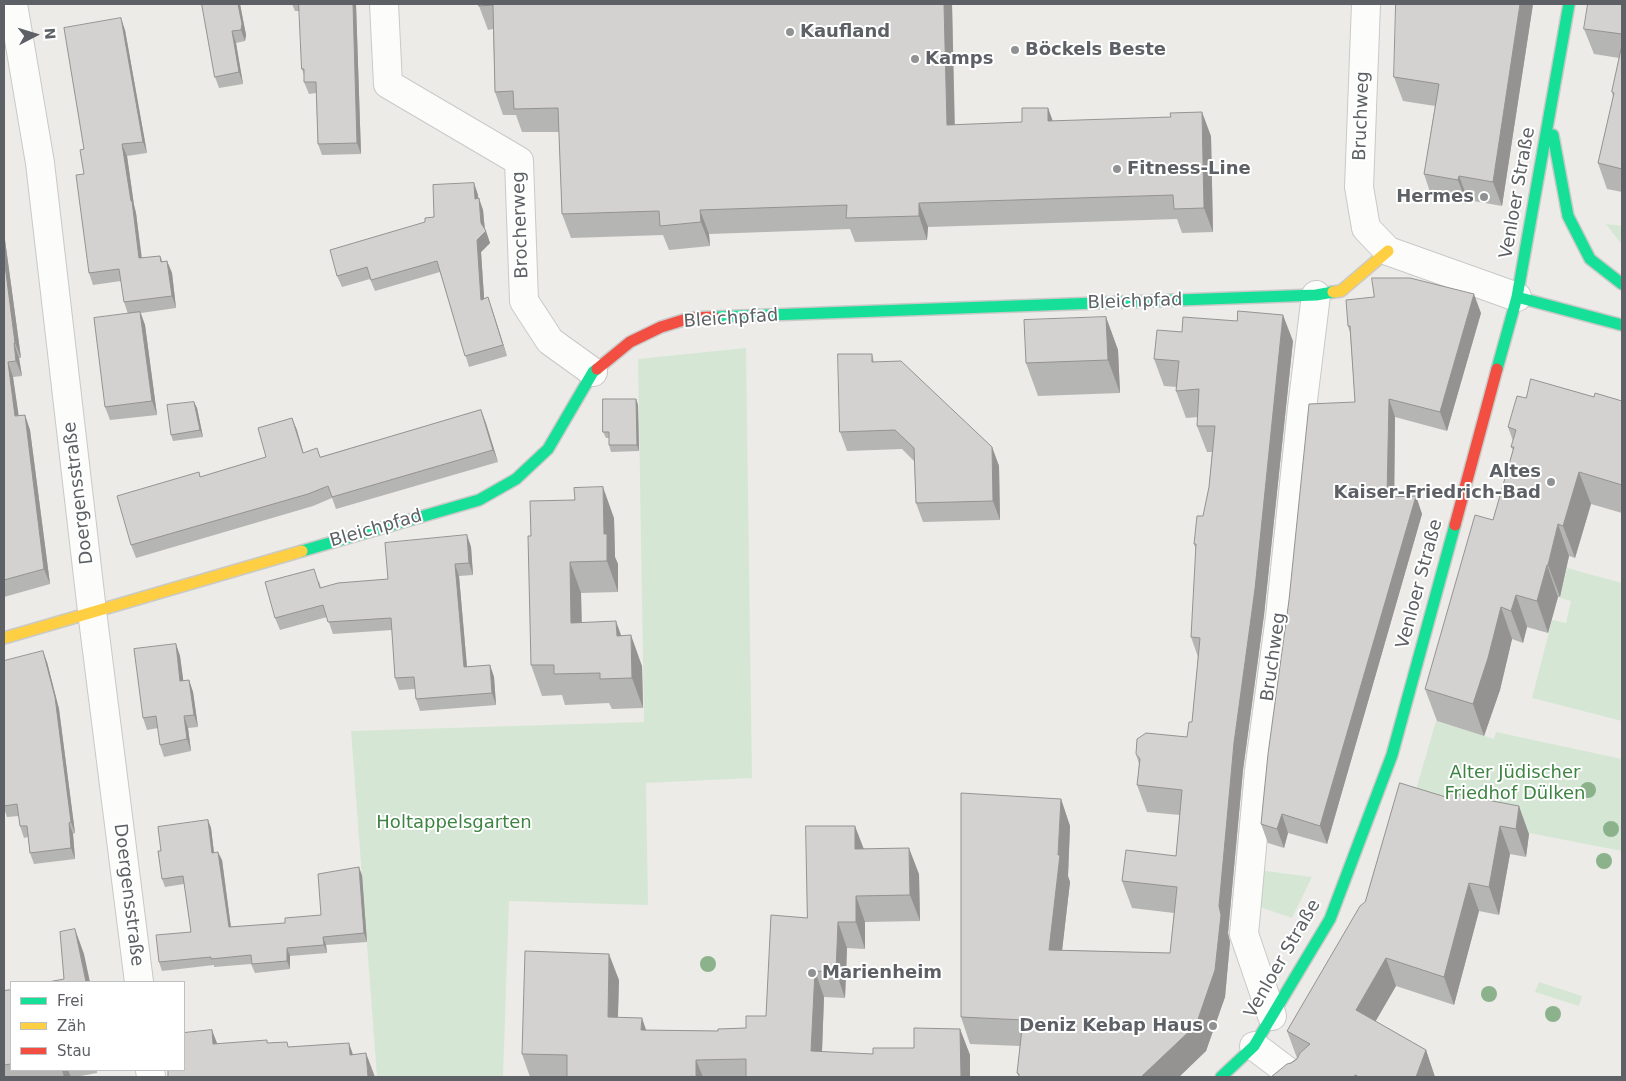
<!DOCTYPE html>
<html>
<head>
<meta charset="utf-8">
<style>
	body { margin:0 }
	#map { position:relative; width:1626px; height:1081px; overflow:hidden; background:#ecebe7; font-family:"DejaVu Sans",sans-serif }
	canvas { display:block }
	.frame { position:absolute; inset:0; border:5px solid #5d6064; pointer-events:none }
	.legend { position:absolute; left:10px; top:981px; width:175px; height:90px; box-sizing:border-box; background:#fff; border:1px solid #bebfc1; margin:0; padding:6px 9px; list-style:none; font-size:15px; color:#5d6064 }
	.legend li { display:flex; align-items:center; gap:10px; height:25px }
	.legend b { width:25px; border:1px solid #bebfc1 }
	.north { position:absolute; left:10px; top:10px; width:50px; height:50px; -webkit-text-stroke:4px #fff; paint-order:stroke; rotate:85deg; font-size:14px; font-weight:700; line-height:20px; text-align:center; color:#5d6064 }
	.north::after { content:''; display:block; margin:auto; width:18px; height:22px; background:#5d6064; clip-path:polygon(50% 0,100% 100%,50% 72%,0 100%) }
</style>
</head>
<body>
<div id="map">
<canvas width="1626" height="1081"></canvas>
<div class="frame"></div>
<ul class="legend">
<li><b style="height:6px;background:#16e098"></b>Frei</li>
<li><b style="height:6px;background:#ffcf43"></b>Zäh</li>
<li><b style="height:6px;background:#f24e42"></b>Stau</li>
</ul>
<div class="north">N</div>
</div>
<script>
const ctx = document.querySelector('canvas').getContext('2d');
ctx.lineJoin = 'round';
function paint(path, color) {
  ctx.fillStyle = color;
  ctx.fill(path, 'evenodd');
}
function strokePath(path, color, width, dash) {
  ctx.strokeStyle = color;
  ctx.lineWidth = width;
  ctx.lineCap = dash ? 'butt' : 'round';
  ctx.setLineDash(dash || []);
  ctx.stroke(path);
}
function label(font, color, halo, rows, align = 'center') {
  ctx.font = font + ' "DejaVu Sans",sans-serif';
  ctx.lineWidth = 4;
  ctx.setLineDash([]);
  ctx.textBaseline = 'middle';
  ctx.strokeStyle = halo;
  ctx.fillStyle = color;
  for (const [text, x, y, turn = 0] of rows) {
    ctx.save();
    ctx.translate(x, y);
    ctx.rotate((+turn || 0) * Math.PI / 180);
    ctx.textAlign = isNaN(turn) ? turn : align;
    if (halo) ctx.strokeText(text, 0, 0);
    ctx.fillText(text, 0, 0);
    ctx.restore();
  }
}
paint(new Path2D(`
	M1606,224L1622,226V245Z
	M746,348L752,778L646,783L648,905L509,901L503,1077H377L351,731L644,722L638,359Z
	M1567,568L1622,583V721L1532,698L1552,620L1566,623L1571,601L1560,598Z
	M1436,721L1494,739L1496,732L1622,759V851L1410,810Z
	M1258,870L1312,877L1292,918L1254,905Z
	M1539,982L1582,996L1579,1006L1535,992Z`), '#d5e7d4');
const street = new Path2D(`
	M13,4L40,163L92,611L139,982
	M384,4L388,84L519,161L524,301L550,341L593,372
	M1366,4L1359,187L1366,228L1388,251L1517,297
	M1272,1016L1244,934L1259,771L1280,617L1302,408L1316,295
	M1254,1046L1295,1077
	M150,1070L151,1077`);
const fast = new Path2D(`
	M1553,135L1568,216L1590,259L1622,284
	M1517,297L1622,325
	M714,317L1316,295L1333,292
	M1497,369L1517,297L1569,4
	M302,551L479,500L516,479L548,449L593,372L597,369
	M1221,1077L1254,1046L1330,919L1392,755L1455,525`);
const slow = new Path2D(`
	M1333,292L1341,291L1388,251
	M4,638L302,551`);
const jam = new Path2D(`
	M597,369L630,342L661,327L690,318L714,317
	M1455,525L1497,369`);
strokePath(street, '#c9c9c9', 30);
strokePath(fast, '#c9c9c8', 14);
strokePath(slow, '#c9c9c8', 14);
strokePath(jam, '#c9c9c8', 14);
strokePath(street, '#fcfcfb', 28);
strokePath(fast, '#16e098', 11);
strokePath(slow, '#ffcf43', 11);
strokePath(jam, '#f24e42', 11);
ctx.fillStyle = '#8cb28c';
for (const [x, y] of [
	[1588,790],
	[1611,829],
	[1604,861],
	[708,964],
	[1489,994],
	[1553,1014]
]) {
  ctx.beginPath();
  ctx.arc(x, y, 8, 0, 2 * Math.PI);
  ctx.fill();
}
paint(new Path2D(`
	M202,4H240L246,35L245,41L236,43L243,84L219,88L215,77Z
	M292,4H356L361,154L322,155L318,144L316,93L309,94L304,82V75L302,69L300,11H295Z
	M479,4H952L955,125L1022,122L1048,108L1053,121L1211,136L1213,232L1182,233L1177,219L928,227L927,240L855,242L850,229L709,234L710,246L669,250L663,235L571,238L562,214L559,132H522L516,115H503L495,92L493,29L488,30L479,6Z
	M1533,4L1502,206L1468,200L1467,204L1432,198L1424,174L1435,106L1403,101L1394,77Z
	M1622,4V192L1607,189L1598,163L1613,97L1612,92L1619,58L1594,54L1584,29Z
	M125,30L147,153L127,156L134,205L136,213L142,258L160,256L163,262L167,261L172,273L176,308L141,313L145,325L157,415L110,420L105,407L128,314L124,302L121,281L93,285L89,273L84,174V149Z
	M474,183L478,195V198L483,210L485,229L490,243L481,252L484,299L492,309L507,356L469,367L440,272L375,291L370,279L342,287L337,276L434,217Z
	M4,237L5,240L21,358H19L22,376L13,377L18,416L25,415L30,430L50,584L4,597Z
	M1481,313L1447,431L1395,417L1394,497L1416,496L1422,514L1327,844L1288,833L1284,848L1268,843L1261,824L1355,402L1350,333L1348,326Z
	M1106,317L1118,350L1120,393L1038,396L1026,363Z
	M1293,341L1264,615L1243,770L1228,933L1230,942L1225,997L1206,1051L1179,1077H1019L1017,1073L1020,1046L970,1044L961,1017L1061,799L1070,826L1068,876L1070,882L1062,950L1170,953L1174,913L1132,908L1122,881L1176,856L1180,815L1147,812L1137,785L1139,764L1136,754L1187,737L1192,722L1198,657L1191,637L1196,550L1194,544L1203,516L1209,487L1212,452H1207L1197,426L1198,417L1186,418L1176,391L1177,387L1164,386L1154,359Z
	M872,354L874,362L992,447L999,466L1000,520L923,522L916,503L914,461L902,449L847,451L840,432Z
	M1594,397L1622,401V513L1591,504L1575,558L1569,556L1560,597H1558L1548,633L1527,627L1523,643L1512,639L1500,690L1484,736L1437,721L1425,689L1493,520L1513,450L1511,447L1513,441L1508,427L1526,398Z
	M636,399L638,405L639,451L611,452L609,445V438H606L603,432Z
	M194,402L197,408L203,437L173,441L171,435Z
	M481,410L498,462L336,509L332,498L313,506L136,558L131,545L201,477L266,457L292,418L303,453L320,457Z
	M614,518L615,557L618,564V592L581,593L582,622L621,636L642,666L643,708L612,709L609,703L565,705L562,695L542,696L531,665V536Z
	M467,535L471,547L473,575L459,576L467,667L490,665L494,677L496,705L420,711L416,699L415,689L399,690L395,678L392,630L333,634L327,617L280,630L275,618L319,581L321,588L388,579Z
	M176,644L180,656L183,680H189L193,692L198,727L188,728L191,751L164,757L160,745L158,728L147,730L143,718Z
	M4,661L47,662L59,709L75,833L73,834L75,859L34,864L30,853L28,837L24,838L20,826L19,816L7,817L4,808Z
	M1400,783L1529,834L1526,857L1510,854L1499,915L1479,911L1454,1005L1396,986L1375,1021L1426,1050L1435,1077H1271L1297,1058L1287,1031L1365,902Z
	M208,820L211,828L214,853L222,860L231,927L285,923L321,915L362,875L367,942L326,945L327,953L290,956V969L255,973L251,964L214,967V965L162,971L159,962L191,932L184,884L165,887L162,879L161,851Z
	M863,848L919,874L920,921L865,922V949L847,948L845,998L824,997L822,1052L873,1054L914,1048L960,1029L970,1055V1077H530L522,1054L619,980L618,1017L646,1030L718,1031L746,1028L766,1016L807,918Z
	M11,990V1070H97V1073L75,1077H4V991Z`), '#b5b5b3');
paint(new Path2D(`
	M238,4H240L246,35L245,41L241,30Z
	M353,4H356L361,154L357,143Z
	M944,4H952L955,149L947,125Z
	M1520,4H1533L1502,206L1493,182Z
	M121,18L125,30L147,153L143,142Z
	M232,31L236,43L243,84L239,72Z
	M1048,108L1056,131L1048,121Z
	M1202,112L1211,136L1213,232L1204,208Z
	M122,144L127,156L134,205L136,213L143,270L139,258Z
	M1459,176L1468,200L1467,204L1458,180Z
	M474,183L478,195L479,210L475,199Z
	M479,198L483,210L485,233L486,231L490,243L481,252L485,311L481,300L477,240L481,223Z
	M919,203L928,227L927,240L919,216Z
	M700,210L709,234L710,246L701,222Z
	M4,237L5,240L21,358L15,343L4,257Z
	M167,261L172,273L176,308L172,296Z
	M1474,294L1481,313L1447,431L1440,412Z
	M488,297L492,309L507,356L503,345Z
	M140,312L145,325L157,415L152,401Z
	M1283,315L1293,341L1264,615L1243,770L1228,933L1230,942L1225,997L1206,1051L1179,1077H1141L1219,906L1234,743Z
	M1106,317L1118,350L1120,393L1108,360Z
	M14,343L19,358L22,376L16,361Z
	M8,362L13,377L21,431L15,416Z
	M636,399L638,405L639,451L637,445Z
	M1389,399L1395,417L1394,516L1387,497Z
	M194,402L197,408L203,437L200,430Z
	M481,410L486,423L498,462L493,450Z
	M25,415L30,430L50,584L44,569Z
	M292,418L297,430L307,465L303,453Z
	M992,447L999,466L1000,520L993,501Z
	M1579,472L1591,504L1575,558L1563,526Z
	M603,487L614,518L615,557L618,564V592L607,561L604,534Z
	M1416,496L1422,514L1327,844L1320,826Z
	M1558,524L1569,556L1560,597L1548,565Z
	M467,535L471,547L473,575L469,563Z
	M570,562L581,593L582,653L571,623Z
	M455,564L459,576L468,679L464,667Z
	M1547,565L1558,597L1548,633L1537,601Z
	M1516,595L1527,627L1523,643L1511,611Z
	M1501,607L1512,639L1500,690L1484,736L1473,704Z
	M616,621L627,652L617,636Z
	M631,635L642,666L643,708L632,678Z
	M176,644L180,656L185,693L180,681Z
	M43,651L47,662L59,709L75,833L71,822Z
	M490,665L494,677L496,705L492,693Z
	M189,680L193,692L198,727L194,715Z
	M184,716L188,728L191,751L187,739Z
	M1061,799L1070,826L1068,876L1070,882L1059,977L1049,950L1058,855Z
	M1519,806L1529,834L1526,857L1516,829Z
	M1282,814L1288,833L1284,848L1277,829Z
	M208,820L211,828L215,861L212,853Z
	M69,823L73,834L75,859L71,848Z
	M855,826L865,852L855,849Z
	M1500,826L1510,854L1499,915L1489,887Z
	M909,848L919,874L920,921L910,895Z
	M218,852L222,860L232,936L229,927Z
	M359,867L362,875L367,942L364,933Z
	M1469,883L1479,911L1454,1005L1444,977Z
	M856,896L865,922V949L856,922Z
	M838,922L847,948L845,998L836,972Z
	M75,929L84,954L90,982H86Z
	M323,937L326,945L327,953L324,945Z
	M287,948L290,956V969L287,961Z
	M609,954L619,980L617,1043L608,1017Z
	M1386,958L1396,986L1366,1038L1356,1010Z
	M815,971L824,997L821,1077L811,1051Z
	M642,1018L651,1044L641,1030Z
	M960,1029L970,1055V1077H961Z
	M212,1030L222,1056L213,1044Z
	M349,1043L358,1069L350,1055Z
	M1426,1050L1435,1077H1416Z
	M366,1053L375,1077H368Z
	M696,1060L703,1077H696Z
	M62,1070H68L71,1077H64Z`), '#949392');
const building = new Path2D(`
	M202,4H238L242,24L241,30L232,31L239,72L215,77Z
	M299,4H353L357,143L318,144L316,82H304V69H302Z
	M479,4H944L947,125L1022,122V108H1048V121L1171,117L1170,113L1202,112L1204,208L1174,209L1173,195L919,203V216L846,218L847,205L700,210L701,222L660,226L659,211L562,214L558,108L514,109L513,91L495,92L493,5L479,6Z
	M1396,4H1520L1493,182L1459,176L1458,180L1424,174L1439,84L1394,77Z
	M1588,4H1622V34L1584,29Z
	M121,18L143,142L122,144L131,201H132L139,258L160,256L161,262L167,261L172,296L124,302L119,269L89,273L76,175L84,174L80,150L84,149L64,28Z
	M1622,45V169L1598,163L1614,93L1612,92Z
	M474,183L475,199L479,198L481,223L486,231L477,240L481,300L488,297L503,345L465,356L437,261L371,280L367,267L337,276L330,250L425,222V218L434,217L433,185Z
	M4,257L15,343H14L16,361L8,362L15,416L25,415L44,569L4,580Z
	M1372,278H1410L1474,294L1440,412L1389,399L1387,497L1416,496L1320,826L1282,814L1277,829L1261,824L1268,754L1289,600L1309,404L1355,402L1350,326H1348L1346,300L1374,297Z
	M1238,311L1283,315L1255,589L1234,743L1219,906L1221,915L1215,970L1196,1025L1141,1077H1019V1074L1017,1073L1023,1020L961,1017V793L1061,799L1058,855H1060L1049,950L1170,953L1177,887L1122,881L1126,850L1176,856L1182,790L1137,785L1140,759L1136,754L1137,739L1146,733L1187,737L1189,722H1192L1200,638L1191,637L1196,544H1194L1197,516H1203L1209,487L1215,426H1197L1199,389L1176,391L1179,361L1154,359L1157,330L1182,332L1183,317L1237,321Z
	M140,312L152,401L105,407L94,318Z
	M1106,317L1108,360L1026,363L1024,320Z
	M838,354H872V362L901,361L992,447L993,501L916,503L914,448L895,430L840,432Z
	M1531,379L1594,397L1595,393L1622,401V485L1579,472L1563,526L1558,524L1548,565H1547L1537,601L1516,595L1511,611L1501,607L1488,658L1473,704L1425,689L1475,515L1493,520L1514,447H1511L1516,430L1508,427L1517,396L1526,398Z
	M603,399H636L637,445H609V432H603Z
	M194,402L200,430L171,435L167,405Z
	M481,410L493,450L332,497L328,486L308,494L131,545L117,496L199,472L200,477L266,457L258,428L292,418L303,453L317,448L320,457Z
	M603,487L604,534H607V561L570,562L571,623L616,621L617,636L631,635L632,678L600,679V673L554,674V665H531L528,536H531L530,501L575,500L574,488Z
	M467,535L469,563L455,564L464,667L490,665L492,693L416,699L414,677L395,678L391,618L328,622L323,605L275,618L265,582L314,569L320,588L338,583L388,579L385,543Z
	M176,644L180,681L189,680L194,715L184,716L187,739L160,745L156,716L143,718L134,649Z
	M43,651L55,697L71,822L69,823L71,848L30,853L27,826H20L17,804L4,806V661Z
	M1400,783L1449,798L1450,793L1519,806L1516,829L1500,826L1489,887L1469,883L1444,977L1386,958L1356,1010L1426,1050L1416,1077H1359L1355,1075L1354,1077H1271L1287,1064L1291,1063L1297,1059L1300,1053L1310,1044L1287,1031L1360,906L1365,902Z
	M208,820L212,853L218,852L229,927L285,923V918L321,915L318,874L359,867L364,933L323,937L324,945L287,948V961L252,964L251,955L211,959V957L159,962L156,935L191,932L183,876L162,879L158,851H161L158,827Z
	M806,826H855V849L909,848L910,895L856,896V922H838L836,972L815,971L811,1051L873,1054V1048H914V1028L960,1029L961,1077H746V1059L696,1060V1077L691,1076V1077H567V1055L522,1054L525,951L609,954L608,1017L642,1018L641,1030L718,1031V1029L746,1028V1016H766L771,915L807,918Z
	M75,929L86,982H48L64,979L60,932Z
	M11,990V1064L4,1065V991Z
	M212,1030L213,1044L267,1040V1043L287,1042L288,1047L349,1043L350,1055L366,1053L368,1077H168V1070H184V1033Z`);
paint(building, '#d3d2d0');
strokePath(building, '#949392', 1);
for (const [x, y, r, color] of [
	[790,32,5,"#8f9192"],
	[1015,50,5,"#8f9192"],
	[915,59,5,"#8f9192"],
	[1117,169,5,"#8f9192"],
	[1484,197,5,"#8f9192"],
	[1551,482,5,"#8f9192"],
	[812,973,5,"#8f9192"],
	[1213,1026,5,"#8f9192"]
]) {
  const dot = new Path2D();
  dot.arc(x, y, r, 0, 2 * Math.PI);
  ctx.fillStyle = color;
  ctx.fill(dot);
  strokePath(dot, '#fff', 2);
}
label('bold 18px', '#5d6064', '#fff', [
	["Kaufland",800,32],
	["Böckels Beste",1025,50],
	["Kamps",925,59],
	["Fitness-Line",1127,169],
	["Hermes",1474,197,"right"],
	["Altes",1541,472,"right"],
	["Kaiser-Friedrich-Bad",1541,493,"right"],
	["Marienheim",822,973],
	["Deniz Kebap Haus",1203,1026,"right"]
], 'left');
label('18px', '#5d6064', '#fff', [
	["Bruchweg",1362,116,-88],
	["Venloer Straße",1518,193,-80],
	["Brocherweg",521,225,-92],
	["Bleichpfad",1135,302,-2],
	["Bleichpfad",731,319,-4],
	["Doergensstraße",79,493,-97],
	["Bleichpfad",376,529,-16],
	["Venloer Straße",1420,584,-75],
	["Bruchweg",1274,657,-82],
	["Doergensstraße",128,895,83],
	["Venloer Straße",1283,959,-60]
]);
label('18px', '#3d8342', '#fff', [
	["Alter Jüdischer",1515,773],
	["Friedhof Dülken",1515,794],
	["Holtappelsgarten",454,823]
]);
</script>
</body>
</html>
